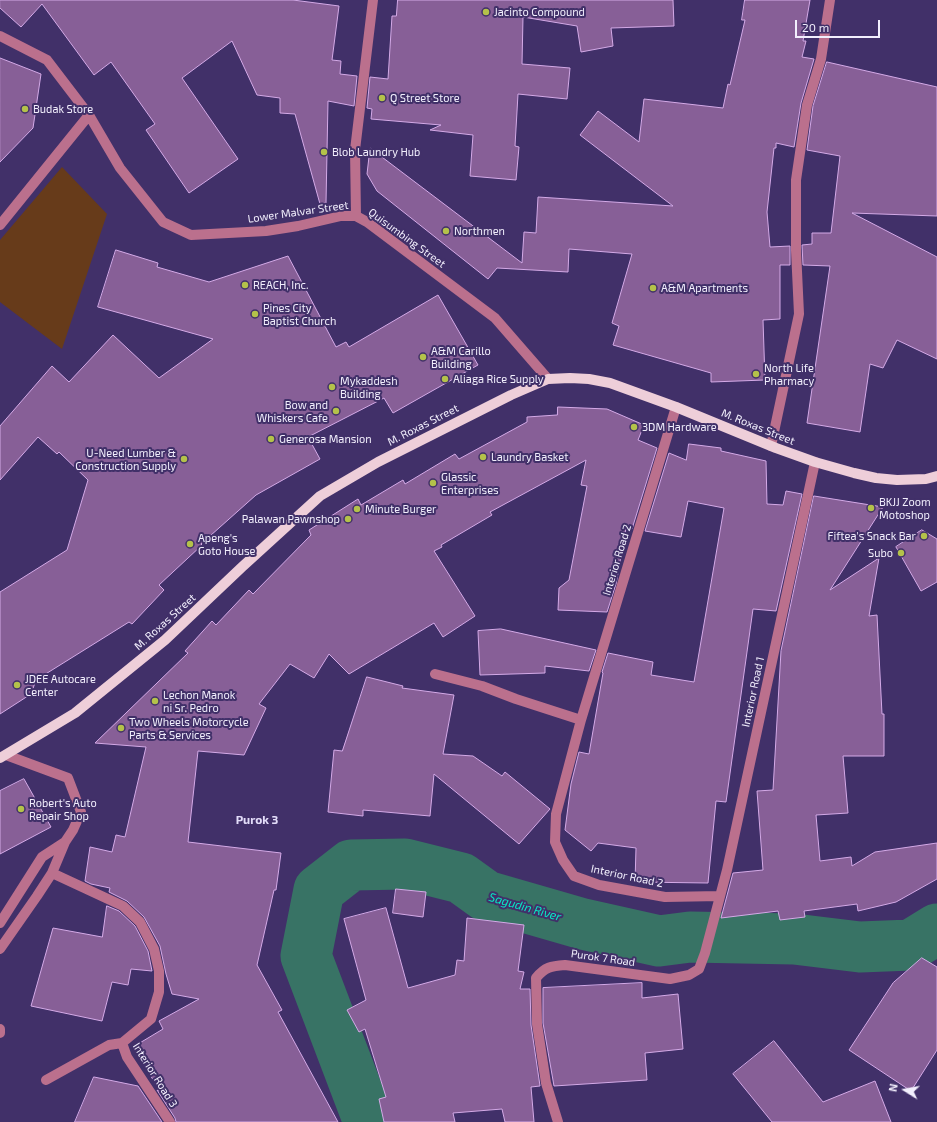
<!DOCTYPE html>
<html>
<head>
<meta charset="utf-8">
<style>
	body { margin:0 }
	#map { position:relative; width:937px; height:1122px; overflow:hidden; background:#413069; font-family:"Exo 2",sans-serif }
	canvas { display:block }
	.north { position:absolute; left:885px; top:1070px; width:40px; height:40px; -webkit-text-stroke:3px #413069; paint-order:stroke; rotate:281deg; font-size:11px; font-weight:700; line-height:16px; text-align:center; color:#f2effd }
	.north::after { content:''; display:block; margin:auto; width:14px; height:18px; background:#f2effd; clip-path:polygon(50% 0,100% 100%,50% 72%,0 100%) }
	.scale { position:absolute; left:795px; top:20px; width:85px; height:18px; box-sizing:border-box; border:2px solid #f2effd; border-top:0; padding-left:5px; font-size:12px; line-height:14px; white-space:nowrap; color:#f2effd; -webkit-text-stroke:3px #413069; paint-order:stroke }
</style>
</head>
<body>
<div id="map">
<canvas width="937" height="1122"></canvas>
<div class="north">N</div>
<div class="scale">20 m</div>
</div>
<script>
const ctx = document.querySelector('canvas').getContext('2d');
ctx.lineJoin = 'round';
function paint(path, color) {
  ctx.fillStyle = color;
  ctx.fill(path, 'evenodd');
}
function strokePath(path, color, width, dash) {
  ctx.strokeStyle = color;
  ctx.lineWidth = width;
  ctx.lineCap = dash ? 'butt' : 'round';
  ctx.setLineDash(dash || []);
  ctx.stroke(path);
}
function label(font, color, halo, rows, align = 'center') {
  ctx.font = font + ' "Exo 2",sans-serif';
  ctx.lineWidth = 4;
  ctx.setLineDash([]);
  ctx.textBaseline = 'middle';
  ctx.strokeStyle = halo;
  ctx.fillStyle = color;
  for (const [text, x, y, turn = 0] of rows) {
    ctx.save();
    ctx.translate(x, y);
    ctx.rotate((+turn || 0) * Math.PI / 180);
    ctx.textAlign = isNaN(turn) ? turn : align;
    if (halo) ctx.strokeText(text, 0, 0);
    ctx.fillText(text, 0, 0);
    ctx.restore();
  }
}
paint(new Path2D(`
	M62,167L107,214L62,349L0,302V240Z`), '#673b1a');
strokePath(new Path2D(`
	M369,1122L306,956L319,890L351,865L405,864L461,878L486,896L583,924L659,941L690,937L794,939L860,947L911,945L937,929`), '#387365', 51);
const building = new Path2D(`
	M0,0H293L339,6L332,60L341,61L340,74L357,76L354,106L328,101L326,203L320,204L295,114L280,113V98L257,95L232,41L182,78L238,159L189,193L146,130L155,124L111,62L94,75L42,4L21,27L0,8Z
	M398,0H673L674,26L611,28L613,46L581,52L577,26L523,17L522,64L570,68L567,99L518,94L515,146L519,147L516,180L470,176L473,135L430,130L441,125L371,119L372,109L367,108L370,77L388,79L392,16H396Z
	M745,0H810L803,41H806L802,57L814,59L801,103L794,147L776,143V148H774L767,212L770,247L790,246V265H780V319L763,320L765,380L711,382V373L613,345L619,326L612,323L632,254L569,249L568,272L497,268L488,279L377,191L367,174L370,148L522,263L524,232L536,233L538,197L673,206L580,135L598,111L639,142L644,99L723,108L728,84L730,85L745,20H742Z
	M0,58L41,74L33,128L0,162Z
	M827,62L937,87V216L852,213L937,257V359L897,340L883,368L870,364L860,432L807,423L830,266L803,265L802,245L812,244V233H831L840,156L807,150L813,106Z
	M116,250L158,263L157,267L209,282L288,256L336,347L346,342L349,347L438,295L478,365L393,413L384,398L308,437L320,459L256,495L201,544L202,545L159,585L164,590L132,624L129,622L36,680L31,694L0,714V592L67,550L88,480L59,452L57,454L38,437L0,480V426L52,366L69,382L113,335L159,378L213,339L98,307Z
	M558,407L607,409L644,425L638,440L657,448L632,529L626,528L616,584L607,612L558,610L559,588L569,580L587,486L581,485L586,460L490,512L492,515L441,545L442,547L434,551L475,616L443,637L434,623L349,674L329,654L314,678L290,664L259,704L266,708L244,755L198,751L188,842L281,853L276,890H274L257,965L282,1010L278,1012L338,1122H176L175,1118L157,1090L160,1091L133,1047L163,1029L159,1021L199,999L172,994L166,974L160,946L144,917L127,901L109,892L110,888L91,884L85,881L90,847L112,852L116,835L125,837L146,747L95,743L188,653L185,651L212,621L216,625L249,590L253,594L311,535L309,530L358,499L361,505L403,480L405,484L455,454L459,459L527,422V417L557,415Z
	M689,444L721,448V451L766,461L767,504L783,505L786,491L802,494L776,611L753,609L726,802L716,801L708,883L635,882L636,848L598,843L591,851L565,830L571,784L579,752L589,754L603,673L602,672L608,653L653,662L651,675L694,682L724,508L688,501L681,537L645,531L669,453L686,460Z
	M814,496L883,507L830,590L879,558L869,616L877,615L882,714H884V756H843L848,813L816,815L820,861L851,857L852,866L875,852L937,843V879L896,902L858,911L857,904L804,911L805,917L780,920L778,911L721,918L733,873L763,870L757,791L773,790L781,651Z
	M922,530L937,539V582L921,591L896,547Z
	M501,629L596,650L589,671L545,666V673L480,675L478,631Z
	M367,677L403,686L402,688L454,695L443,754L473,756L502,776L505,772L550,809L519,844L434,774L430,816L363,810V816L328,812L334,750L342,751Z
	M24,779L51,827L0,854V791Z
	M396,889L426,892L423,917L393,913Z
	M107,906L119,911L135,926L148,951L152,971L131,969L128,985L112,982L102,1021L31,1006L53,928L102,937Z
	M386,908L408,988L455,975L457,960L464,961L467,918L524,925L518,971L524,972L520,989H530L531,1025L540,1086L531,1087L534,1122H505L502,1109L453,1113L455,1122H384L379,1099L386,1097L365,1029L359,1032L347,1010L366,1000L344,919Z
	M922,958L937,967V1050L911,1091L849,1050L893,983Z
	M642,983V998L678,994L683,1049L645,1053L647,1080L554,1086L543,1023V988Z
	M774,1041L823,1102L875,1081L891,1122H772L733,1074Z
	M94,1077L138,1086L162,1122H75Z`);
paint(building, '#875f97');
strokePath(building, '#d4aae7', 1);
strokePath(new Path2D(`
	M0,36L47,60L89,115L120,168L163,222L191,235L266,231L298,226L341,216H356L367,222L495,318L548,379
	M356,216L355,150L373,0
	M0,225L89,115
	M676,407L581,720L556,814L555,842L563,860L574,876L599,885L665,897L720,896
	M771,446L799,314L796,250V180L807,105L821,59L830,0
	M435,674L482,686L516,699L581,720
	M6,755L68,778L81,812L73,830L65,842L52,873L123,906L140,922L154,949L159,971V992L151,1019L122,1043
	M0,923L42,857L65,842
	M0,949L37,896L52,873
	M0,1029V1033
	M122,1043L127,1057L170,1122
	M46,1080L109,1045L122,1043
	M558,1122L546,1083L537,1024L536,978C545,967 551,966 565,965L670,979L689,975L699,969L705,953L727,870L815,462`), '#bb708d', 10);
strokePath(new Path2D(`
	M0,758L75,713L165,640L242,567L320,496L378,462L511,395L548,379L570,378L589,379L610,383L676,407L776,448L815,462L854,473L876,478L897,480L926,479L937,476`), '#eeced9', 10);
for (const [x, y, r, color] of [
	[486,12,4,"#b4c24a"],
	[382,98,4,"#b4c24a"],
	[25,109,4,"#b4c24a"],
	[324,152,4,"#b4c24a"],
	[446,231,4,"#b4c24a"],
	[245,285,4,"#b4c24a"],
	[653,288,4,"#b4c24a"],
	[255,314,4,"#b4c24a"],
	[423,357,4,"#b4c24a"],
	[756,374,4,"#b4c24a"],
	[445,379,4,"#b4c24a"],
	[332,387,4,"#b4c24a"],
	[336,411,4,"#b4c24a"],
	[634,427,4,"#b4c24a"],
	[271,439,4,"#b4c24a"],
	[483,457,4,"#b4c24a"],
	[184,459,4,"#b4c24a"],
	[433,483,4,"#b4c24a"],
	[871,508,4,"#b4c24a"],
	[357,509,4,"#b4c24a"],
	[348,519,4,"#b4c24a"],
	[924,536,4,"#b4c24a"],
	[190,544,4,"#b4c24a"],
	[901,553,4,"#b4c24a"],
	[17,685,4,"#b4c24a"],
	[155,701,4,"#b4c24a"],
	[121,728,4,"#b4c24a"],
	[21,809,4,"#b4c24a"]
]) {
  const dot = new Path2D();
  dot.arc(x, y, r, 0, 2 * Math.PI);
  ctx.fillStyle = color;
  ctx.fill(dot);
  strokePath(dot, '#413069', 1.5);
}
label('11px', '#f2effd', '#413069', [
	["Jacinto Compound",494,12],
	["Q Street Store",390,98],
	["Budak Store",33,109],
	["Blob Laundry Hub",332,152],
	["Northmen",454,231],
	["REACH, Inc.",253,285],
	["A&M Apartments",661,288],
	["Pines City",263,308],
	["Baptist Church",263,321],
	["A&M Carillo",431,351],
	["Building",431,364],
	["North Life",764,368],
	["Pharmacy",764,381],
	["Aliaga Rice Supply",453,379],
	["Mykaddesh",340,381],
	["Building",340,394],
	["Bow and",328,405,"right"],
	["Whiskers Cafe",328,418,"right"],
	["3DM Hardware",642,427],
	["Generosa Mansion",279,439],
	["U-Need Lumber &",176,453,"right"],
	["Construction Supply",176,466,"right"],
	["Laundry Basket",491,457],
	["Glassic",441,477],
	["Enterprises",441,490],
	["BKJJ Zoom",879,502],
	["Motoshop",879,515],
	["Minute Burger",365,509],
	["Palawan Pawnshop",340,519,"right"],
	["Fiftea's Snack Bar",916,536,"right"],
	["Apeng's",198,538],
	["Goto House",198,551],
	["Subo",893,553,"right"],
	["JDEE Autocare",25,679],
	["Center",25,692],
	["Lechon Manok",163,695],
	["ni Sr. Pedro",163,708],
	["Two Wheels Motorcycle",129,722],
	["Parts & Services",129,735],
	["Robert's Auto",29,803],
	["Repair Shop",29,816]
], 'left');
label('11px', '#f2effd', '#413069', [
	["Lower Malvar Street",298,212,-8],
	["Quisumbing Street",407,238,36],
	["M. Roxas Street",423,425,-27],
	["M. Roxas Street",758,427,22],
	["Interior Road 2",617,560,-73],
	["M. Roxas Street",165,622,-42],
	["Interior Road 1",753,692,-78],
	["Interior Road 2",627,876,12],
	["Purok 7 Road",603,958,8],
	["Interior Road 3",155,1075,58]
]);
label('bold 12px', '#e3ddf9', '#413069', [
	["Purok 3",257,820]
]);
label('italic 12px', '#07eac5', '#413069', [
	["Sagudin River",525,907,16]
]);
</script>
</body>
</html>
